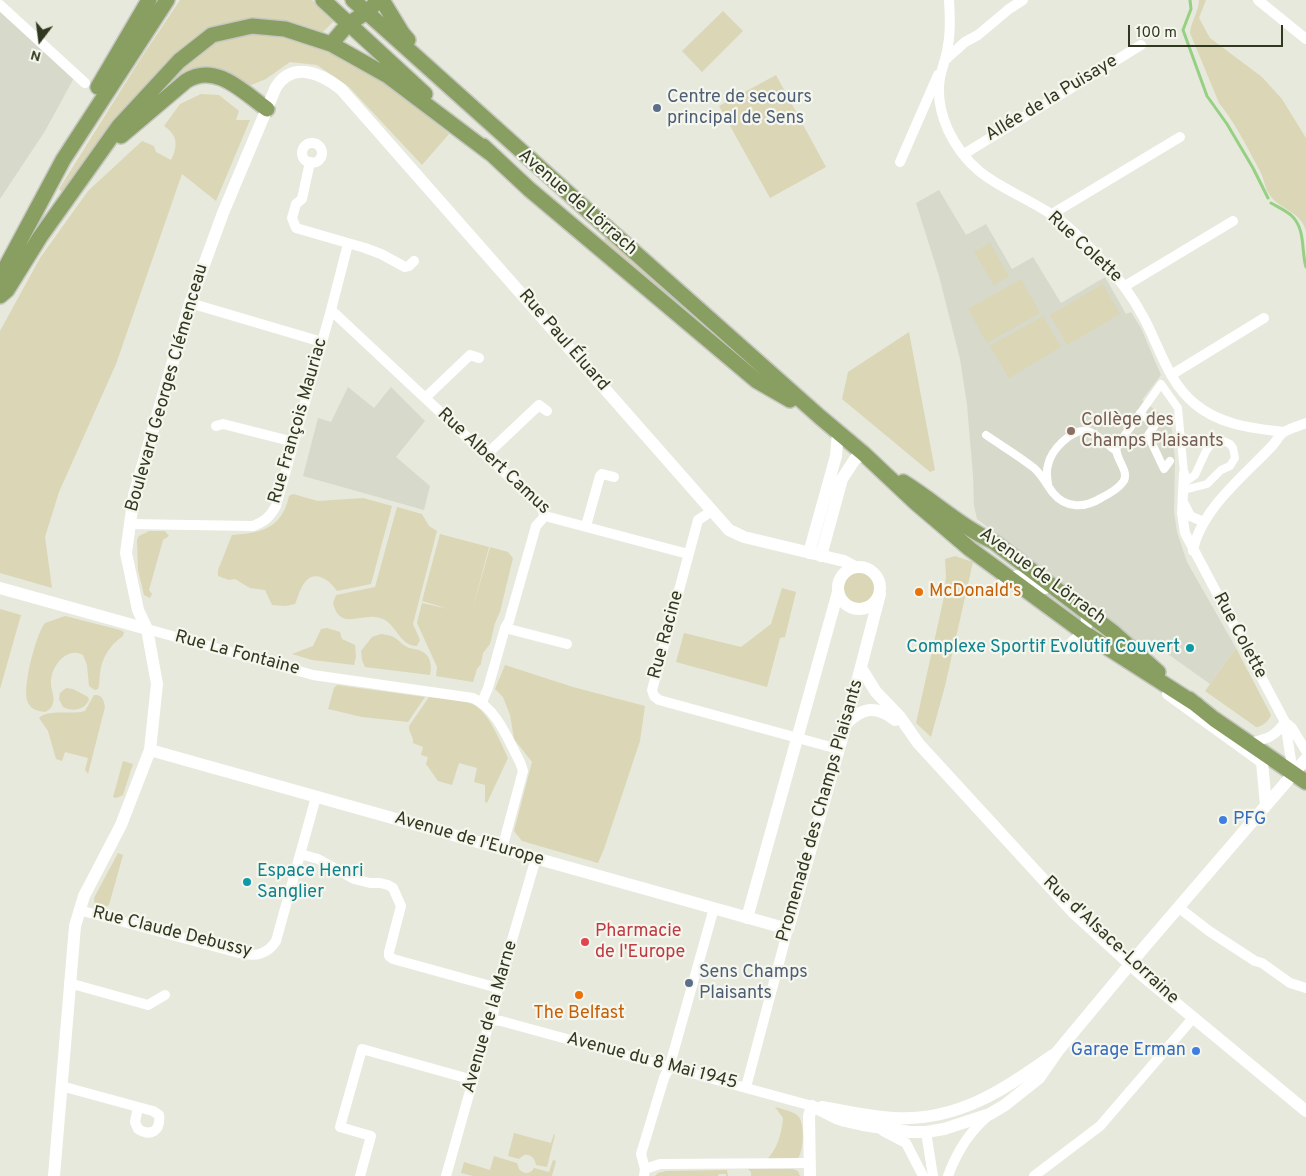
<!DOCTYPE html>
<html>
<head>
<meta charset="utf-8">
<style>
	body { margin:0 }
	#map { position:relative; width:1306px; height:1176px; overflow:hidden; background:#e7e9dd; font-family:Overpass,sans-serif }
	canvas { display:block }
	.north { position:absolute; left:15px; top:15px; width:50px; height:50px; -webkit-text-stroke:4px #f5f6ed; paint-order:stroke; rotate:195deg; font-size:14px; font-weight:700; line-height:20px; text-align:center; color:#30381f }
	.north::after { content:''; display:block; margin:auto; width:18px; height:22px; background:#30381f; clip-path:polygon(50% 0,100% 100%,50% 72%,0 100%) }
	.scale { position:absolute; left:1128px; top:25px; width:155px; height:22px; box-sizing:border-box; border:2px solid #30381f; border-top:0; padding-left:6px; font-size:15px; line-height:18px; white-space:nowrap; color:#30381f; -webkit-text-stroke:4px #f5f6ed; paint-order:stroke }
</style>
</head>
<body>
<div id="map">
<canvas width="1306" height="1176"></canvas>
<div class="north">N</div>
<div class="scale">100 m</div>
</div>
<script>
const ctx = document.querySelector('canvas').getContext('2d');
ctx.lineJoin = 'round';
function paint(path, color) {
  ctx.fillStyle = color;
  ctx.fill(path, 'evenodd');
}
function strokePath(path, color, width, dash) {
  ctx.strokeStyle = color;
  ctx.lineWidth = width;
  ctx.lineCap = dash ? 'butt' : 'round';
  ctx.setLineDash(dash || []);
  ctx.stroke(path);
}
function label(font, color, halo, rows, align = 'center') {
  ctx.font = font + ' Overpass,sans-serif';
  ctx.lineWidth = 4.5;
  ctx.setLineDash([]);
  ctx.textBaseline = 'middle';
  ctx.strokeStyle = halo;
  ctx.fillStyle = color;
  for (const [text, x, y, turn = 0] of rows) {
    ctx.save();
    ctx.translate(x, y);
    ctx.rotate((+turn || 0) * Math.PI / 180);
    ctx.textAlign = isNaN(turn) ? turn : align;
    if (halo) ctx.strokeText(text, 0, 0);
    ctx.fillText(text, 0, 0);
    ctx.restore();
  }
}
paint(new Path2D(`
	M0,11L74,78L45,131L0,199Z
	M939,190L966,235L986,224L1012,269L1033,257L1061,303L1105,277L1126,314L1131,312L1141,328L1161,375L1142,400L1171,422L1175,459L1174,512L1177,532L1187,562L1236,648L1210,684L1158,647L1153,654L977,519L974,506L973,475L967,405L960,359L939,276L916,203Z
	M348,387L374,408L391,387L425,421L396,457L430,486L424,510L303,476L318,418L331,422Z`), '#d7d9cb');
paint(new Path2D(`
	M180,0H312L334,21L322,33L286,22L208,29L165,63L62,192L59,189L143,55Z
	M1199,0H1206L1199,18L1210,38L1262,77L1282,99L1306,138V232C1302,211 1279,210 1269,194C1265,188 1264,179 1261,173C1248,149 1236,124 1219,103L1190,33C1191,21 1199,11 1199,0Z
	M723,11L743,31L702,72L682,51Z
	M254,34L299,40L355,64L397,91L449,134L422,165L349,87L317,65L290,62L266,79L251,85L205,69L133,118L192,55L219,37Z
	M776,75L826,167L770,198L719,106Z
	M201,94L219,95L239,111L236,120H250L216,201L182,174L116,364L59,492L45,537L52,588L0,573V331L40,258L88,191L142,141L154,146L156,152L171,160C178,146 178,135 164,126L180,104Z
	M609,238L697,316L698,319H695L603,245L604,239Z
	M990,243L1009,276L994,285L974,252Z
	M1021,279L1040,313L987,343L968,309Z
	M1103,284L1120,314L1067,345L1050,315Z
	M1043,316L1061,347L1009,378L990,346Z
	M909,332L935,470L930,472L842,399L848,372Z
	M293,494L318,501L363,498L392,506L371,584L337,591C329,579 313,568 303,585C299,591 298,598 295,604L286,606L272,605L265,590L250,588L235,579L229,580L218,576V570L232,535C262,533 282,528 289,496Z
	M397,507L422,514L429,526L437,531L413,624L420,640L417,646C399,646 396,622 380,618C361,612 340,632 333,603L336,595L375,587Z
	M149,531H165L169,536L163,540L149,590L152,594L150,598L144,595L138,570L137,540L139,536Z
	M440,534L489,547L471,615L490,547L508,552L513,558L500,612L495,623L490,644L483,653L481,664L477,669L473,682L436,676L437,667L417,623L422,603L449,609L422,601Z
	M955,556L973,562L945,686L931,737L916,723L944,597L946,576L945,559Z
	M844 588a16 16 0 1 1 32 0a16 16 0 1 1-32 0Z
	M782,588L796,592L785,637L780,638L767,687L676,662L684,633L741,647L771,624Z
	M0,609L21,615L0,689Z
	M65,616L120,630L124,632L123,636C110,645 102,657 100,673C99,679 100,684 98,689L95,690L89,686L87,665L83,655C67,646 50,667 51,684C51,690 55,696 53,703C52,708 49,710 45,712C38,711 32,710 28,703C21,690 36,634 45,623Z
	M327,628L340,632L342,639L355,645L356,657L354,665L312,660L292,654L313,646L321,629Z
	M381,634C400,636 395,641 409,648C413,649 417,649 421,651C431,655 432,666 430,675L365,667L362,660L361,651L372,637Z
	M1236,648L1271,715C1269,721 1262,727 1256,727L1205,691Z
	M505,665L573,687L645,706L640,741L604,849L598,863L522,841L514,831L532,762L514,739L510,715L503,697L495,689Z
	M337,685L425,697L408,722L362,717L328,709L334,688Z
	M66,688L73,689L88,697L89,700C84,710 73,712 63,707L59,699L60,693Z
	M94,695C102,694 104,700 105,707L88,774L85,770L88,758L65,752L62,761L56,759L48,731L39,718C48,709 72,715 85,711Z
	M429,697C442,699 459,698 472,704C489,711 500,742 508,758L487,803L485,802V785L474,782L477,768L459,763L452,785L438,781L426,764L428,757L421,755L423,747L413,743C414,737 408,731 409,726Z
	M123,761L133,764L123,795L116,798L113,797Z
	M118,853L123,855L109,905C104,908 100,908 95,905L94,898Z
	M775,1107C782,1109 793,1111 798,1116C805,1123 804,1151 798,1158L766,1160C777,1151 782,1132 783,1118Z
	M514,1133L551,1143L554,1134L555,1135L547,1167L536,1165C535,1158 530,1154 524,1155L519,1159L508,1156Z
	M494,1156L517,1163L519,1169C524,1175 530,1174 534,1168L549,1172L553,1160L556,1161L552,1176H473L461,1173L464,1162L490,1170Z
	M748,1169H793L798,1171L800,1176H751V1172Z
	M727,1170L728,1176H726V1174H719L718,1176H655L658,1173L666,1171Z`), '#dbd6b5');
strokePath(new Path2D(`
	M1190,0L1191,9L1183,30L1207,96L1227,124L1253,168L1268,198
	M1271,203C1278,207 1287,211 1292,216C1306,230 1301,251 1306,267`), '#95d083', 3);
const primary = new Path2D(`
	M323,0L425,94
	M353,0L587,210L820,417L864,454L916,503L970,549L1083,632L1197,705
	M382,0L402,33L408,40
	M331,44L348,24L367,12L374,5
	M98,87L149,0
	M121,136L186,81C216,62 243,92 267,109
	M483,146L529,189L757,381L790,400
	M0,278L63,160L167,0
	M0,296L7,290L40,237L119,126L179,61L212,35L252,26L285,29L331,44L388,76L490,153
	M903,482C934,501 961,527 994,542L1114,633L1158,672
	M1189,699L1214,719L1306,782`);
strokePath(primary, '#c5c7c0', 18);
strokePath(new Path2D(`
	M1140,413L1155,425L1148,435L1164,469L1170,461
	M986,435C1002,446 1019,456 1034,468C1042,475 1047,485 1053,493C1066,509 1085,508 1101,498C1109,494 1118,489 1123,482C1131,471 1113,458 1117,446L1161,384L1178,408L1184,473
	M1048,484C1047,478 1046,471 1048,465C1051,450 1071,429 1087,431C1096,433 1108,445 1116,451
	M1184,490L1207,484L1221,470L1230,466L1235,458L1233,448L1230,444L1221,440L1212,443L1206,451L1195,475L1184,483`), '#fff', 8);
strokePath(new Path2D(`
	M949,0C950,15 951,30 948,45C947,56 942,67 940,78C937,95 941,114 948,130C973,182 1008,186 1051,214C1065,223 1085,242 1096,254C1116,274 1132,295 1145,320C1160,349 1169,383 1195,404C1220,425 1252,428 1283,432
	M1258,0L1306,39
	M0,5L85,83
	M945,60L965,42L978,35L1009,9L1023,0
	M302 153a10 10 0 1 1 20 0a10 10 0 1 1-20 0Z
	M964,154L1141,45
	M310,162L302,199L296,204L292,218L296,228L365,248L381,254L405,267L409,266L414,261
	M900,162L938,75
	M1052,214L1180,137
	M1125,286L1233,221
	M190,303L322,342
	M331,310L532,498L541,507L545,516
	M1171,375L1264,318
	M425,398L470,355L479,358
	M216,426L223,424L294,442
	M486,455L539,405L547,411
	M1184,473L1182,513L1185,533L1285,722L1293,773
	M1184,504L1190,516L1204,522
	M712,511L698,520L652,690L654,696L659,700L838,749
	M545,516L536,526L509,621L505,628L567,644
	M545,516L688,554
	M129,524L253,526C264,522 270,517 276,506L331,310L348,244
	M586,526L600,476L602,474L614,477
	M1193,551C1200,510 1245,475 1272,446C1276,442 1279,435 1284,432C1291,428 1299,426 1306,423
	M147,629L313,675L473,698C497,709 508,740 520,762L523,771L502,849
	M482,702L488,688L505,628
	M1285,722L1292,728L1306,751
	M1248,743C1266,739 1274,738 1285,722
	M300,854L318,859L354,879L370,883H380L388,885L393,888L401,906L389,952V956L393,959L498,988
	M1178,907L1209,931L1255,961L1262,963L1290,983L1306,988
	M79,910L239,953C255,957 267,955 276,941L316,797
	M69,983L148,1005L165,995
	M492,1020L501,1021L812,1106
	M61,1086L138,1107L135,1122L138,1129C151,1137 161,1131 159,1115L153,1111L138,1107
	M746,1087L788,929
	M883,1131L906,1143L923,1176
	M926,1132L933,1176
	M645,1169L660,1164L810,1163
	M360,1176L371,1136L340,1127L362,1049L473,1080
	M446,1176L488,1027L492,1020L498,988L536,858
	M644,1176L645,1169L641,1154L664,1078L669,1068L714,908
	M948,1176C957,1151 969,1132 988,1116
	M1034,1176L1100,1126L1193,1018`), '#fff', 10);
strokePath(new Path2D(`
	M809,553L836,456L838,432
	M821,556L842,479L855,459L864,454
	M838 588a21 21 0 1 1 42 0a21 21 0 1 1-42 0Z
	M1002,584L1017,576L1035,580L1045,588
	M0,588L147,629
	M1067,648C1079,636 1090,631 1086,612
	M861,668L876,692L900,717L918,743L1073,912L1143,976L1306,1111
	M1168,694L1262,762L1266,805
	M846,724C862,707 877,705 895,720
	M150,750L788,929L846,724L880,594
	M747,918L838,592
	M812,1106L836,1118L845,1121L863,1125L910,1132H926L944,1129L990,1114L1005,1105L1039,1078L1057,1052L1141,951L1306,759
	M822,1107C846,1111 870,1117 895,1118C959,1121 1003,1090 1053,1055
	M54,1176L75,926L84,896L121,825L150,750L157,684L147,629L138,610L126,553L134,495L190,303L223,213L276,87C293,61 321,73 341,89L729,530L744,537L844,561L855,567
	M810,1176L809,1116L812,1106`), '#fff', 12);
strokePath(primary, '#899f61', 15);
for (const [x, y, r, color] of [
	[657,108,5,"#5c6f8a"],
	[1071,431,5,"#8d6e63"],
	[919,592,5,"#e8710a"],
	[1190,648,5,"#0f9aa8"],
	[1223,820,5,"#3f7fe0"],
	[247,882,5,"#0f9aa8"],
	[585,942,5,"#e0444e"],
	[689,983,5,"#5c6f8a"],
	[579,995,5,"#e8710a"],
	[1196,1051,5,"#3f7fe0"]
]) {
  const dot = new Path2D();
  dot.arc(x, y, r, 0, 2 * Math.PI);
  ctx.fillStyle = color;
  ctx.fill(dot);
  strokePath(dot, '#f5f6ed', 2);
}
label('18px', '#4e5e75', '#f5f6ed', [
	["Centre de secours",667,98],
	["principal de Sens",667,119],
	["Sens Champs",699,973],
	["Plaisants",699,994]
], 'left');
label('18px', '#30381f', '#f5f6ed', [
	["Allée de la Puisaye",1052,99,-31],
	["Avenue de Lörrach",577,203,41],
	["Rue Colette",1084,248,43],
	["Rue Paul Éluard",563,341,49],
	["Boulevard Georges Clémenceau",168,388,-74],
	["Rue François Mauriac",299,421,-74],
	["Rue Albert Camus",493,462,43],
	["Avenue de Lörrach",1042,577,36],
	["Rue Racine",667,635,-75],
	["Rue Colette",1239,636,62],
	["Rue La Fontaine",237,654,15],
	["Promenade des Champs Plaisants",821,811,-74],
	["Avenue de l'Europe",469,840,16],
	["Rue Claude Debussy",172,933,14],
	["Rue d'Alsace-Lorraine",1110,941,43],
	["Avenue de la Marne",491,1017,-74],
	["Avenue du 8 Mai 1945",652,1062,15]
]);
label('18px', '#785e54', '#f5f6ed', [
	["Collège des",1081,421],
	["Champs Plaisants",1081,442]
], 'left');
label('18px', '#c56008', '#f5f6ed', [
	["McDonald's",929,592],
	["The Belfast",579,1014,"center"]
], 'left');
label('18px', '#0d838f', '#f5f6ed', [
	["Complexe Sportif Evolutif Couvert",1180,648],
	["Espace Henri",257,872,"left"],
	["Sanglier",257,893,"left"]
], 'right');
label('18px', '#366cbe', '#f5f6ed', [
	["PFG",1233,820],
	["Garage Erman",1186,1051,"right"]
], 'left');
label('18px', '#be3a42', '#f5f6ed', [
	["Pharmacie",595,932],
	["de l'Europe",595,953]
], 'left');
</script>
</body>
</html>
